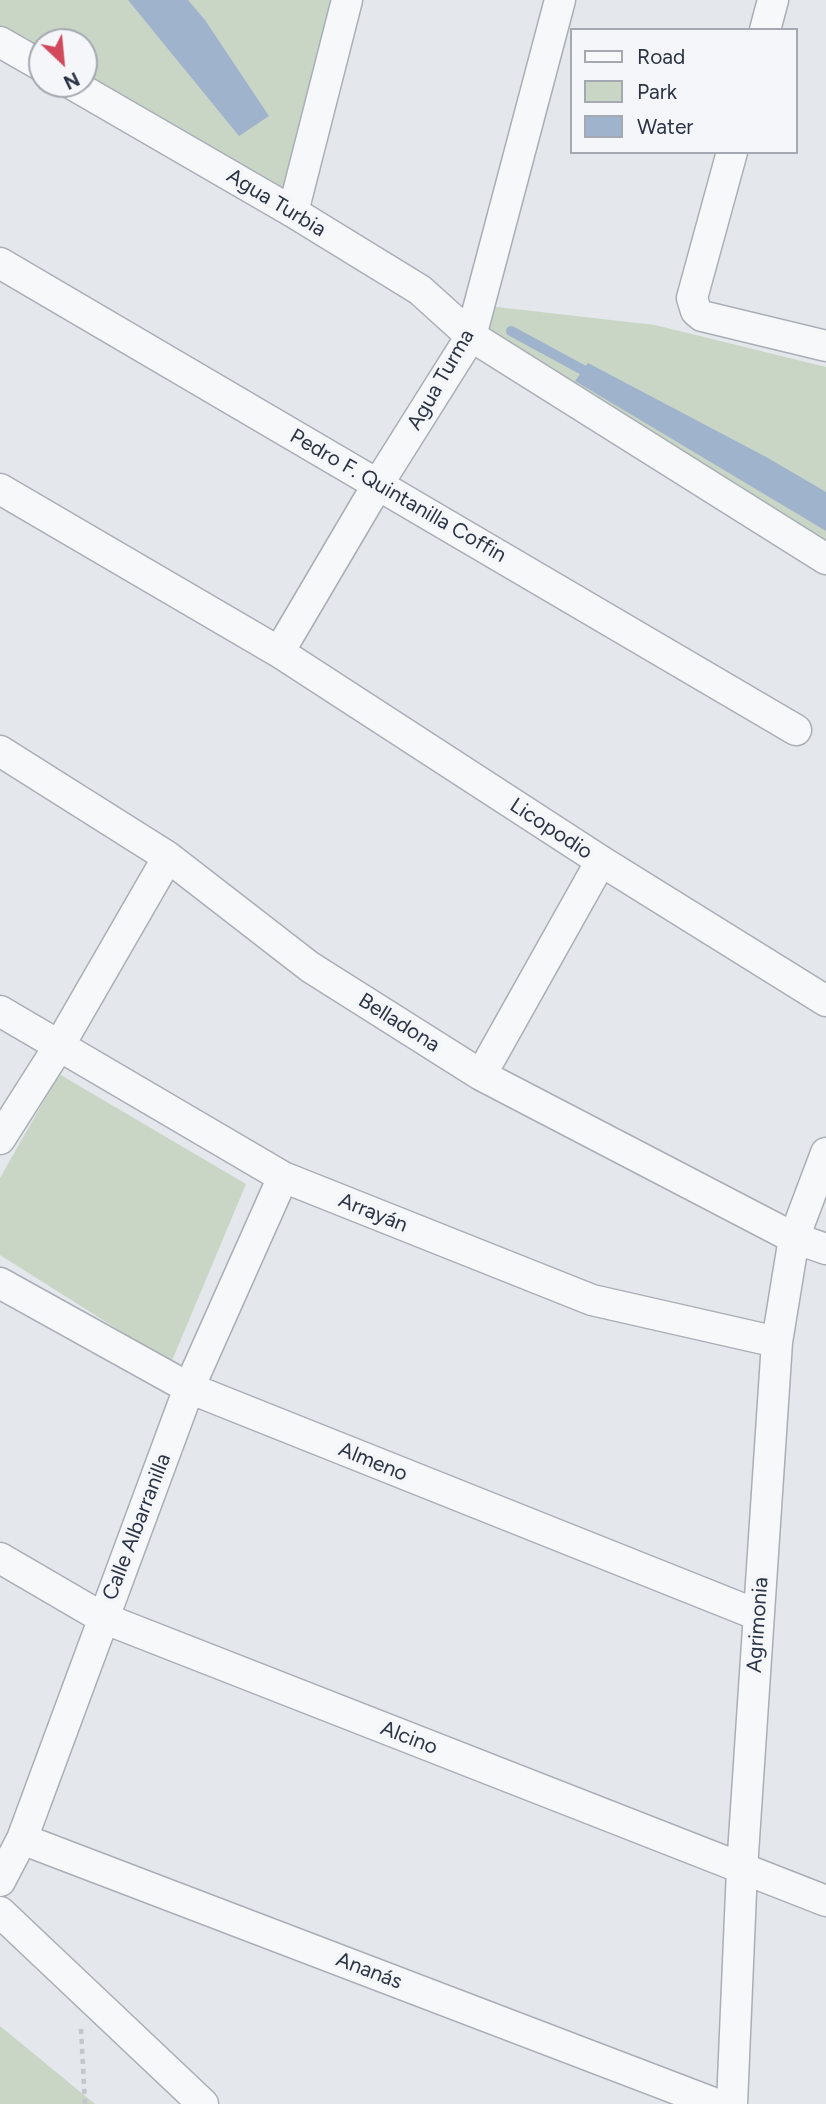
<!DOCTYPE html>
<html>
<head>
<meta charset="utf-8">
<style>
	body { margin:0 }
	#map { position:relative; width:826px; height:2104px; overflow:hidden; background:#e4e7ec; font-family:Figtree,sans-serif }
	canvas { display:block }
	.legend { position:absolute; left:570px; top:28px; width:228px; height:126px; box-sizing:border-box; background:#f4f6f9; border:2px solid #a4a8b1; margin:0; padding:9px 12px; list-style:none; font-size:21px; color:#2b3445 }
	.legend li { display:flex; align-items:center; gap:14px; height:35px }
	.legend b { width:35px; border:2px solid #a4a8b1 }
	.north { position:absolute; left:28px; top:28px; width:70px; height:70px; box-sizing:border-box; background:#f4f6f9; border:2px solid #a4a8b1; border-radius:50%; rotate:154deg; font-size:19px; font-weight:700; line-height:28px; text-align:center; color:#2b3445 }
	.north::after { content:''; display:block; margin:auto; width:24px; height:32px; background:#d1495b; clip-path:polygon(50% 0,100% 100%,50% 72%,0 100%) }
</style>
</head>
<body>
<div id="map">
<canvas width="826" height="2104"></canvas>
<ul class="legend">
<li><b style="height:9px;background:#f7f8fa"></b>Road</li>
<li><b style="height:19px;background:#c9d6c5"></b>Park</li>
<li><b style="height:19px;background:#9fb4cc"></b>Water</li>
</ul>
<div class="north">N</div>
</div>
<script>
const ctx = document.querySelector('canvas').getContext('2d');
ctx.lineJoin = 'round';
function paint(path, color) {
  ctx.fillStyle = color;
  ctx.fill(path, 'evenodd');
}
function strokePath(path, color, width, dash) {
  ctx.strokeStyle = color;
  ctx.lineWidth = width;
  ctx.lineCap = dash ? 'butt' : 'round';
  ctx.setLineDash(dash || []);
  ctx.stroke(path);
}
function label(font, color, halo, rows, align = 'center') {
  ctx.font = font + ' Figtree,sans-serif';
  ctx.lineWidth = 7;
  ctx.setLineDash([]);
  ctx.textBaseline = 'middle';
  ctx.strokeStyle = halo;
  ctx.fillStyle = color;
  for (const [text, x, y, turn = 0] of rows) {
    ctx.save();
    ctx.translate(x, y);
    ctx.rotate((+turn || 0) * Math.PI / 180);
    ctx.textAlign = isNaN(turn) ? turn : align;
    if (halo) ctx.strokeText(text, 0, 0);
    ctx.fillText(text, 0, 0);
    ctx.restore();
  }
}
paint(new Path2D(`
	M0,0H347L293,212L84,84V42H42V66L0,42Z
	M488,306L655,325L826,367V559L471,336Z
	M59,1074L246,1184L171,1363L0,1255V1178Z
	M0,2026L95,2104H0Z`), '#c9d6c5');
paint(new Path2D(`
	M128,0H188L205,20L269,116L239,136Z
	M588,363L768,458L826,492V531L575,381Z`), '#9fb4cc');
strokePath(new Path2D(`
	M511,331L594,376`), '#9fb4cc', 10);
const minor = new Path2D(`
	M765,30L773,0
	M0,42L42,66
	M72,84L293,212L420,290L471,336L826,559
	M732,152L692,298L696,311L702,316L826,346
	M293,212L347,0
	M0,263L796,730
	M0,489L279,652L601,861L826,1001
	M279,652L378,484L471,336L560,0
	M0,751L168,857L310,967L481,1075L794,1238L826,1249
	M0,1011L283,1177L592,1300L777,1342
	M481,1075L601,861
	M0,1139L59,1046L168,857
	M0,1283L189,1388L758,1615
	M0,1558L103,1618L826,1901
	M22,1839L716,2104
	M0,1881L22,1839L189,1388L283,1177
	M0,1912L203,2104
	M732,2104L742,1869L777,1342L794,1238L826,1153`);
strokePath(minor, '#a9aeb7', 33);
strokePath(new Path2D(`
	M81,2029L85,2104`), '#c2c5cb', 4.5, [5, 5]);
strokePath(minor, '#f7f8fa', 30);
label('21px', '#2b3445', '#f4f6f9', [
	["Agua Turbia",276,203,31],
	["Agua Turma",441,380,-60],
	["Pedro F. Quintanilla Coffin",398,496,30],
	["Licopodio",551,829,33],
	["Belladona",399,1023,32],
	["Arrayán",373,1213,22],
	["Almeno",373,1462,22],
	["Calle Albarranilla",137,1527,-69],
	["Agrimonia",758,1625,-86],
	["Alcino",409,1738,21],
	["Ananás",369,1971,21]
]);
</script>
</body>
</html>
